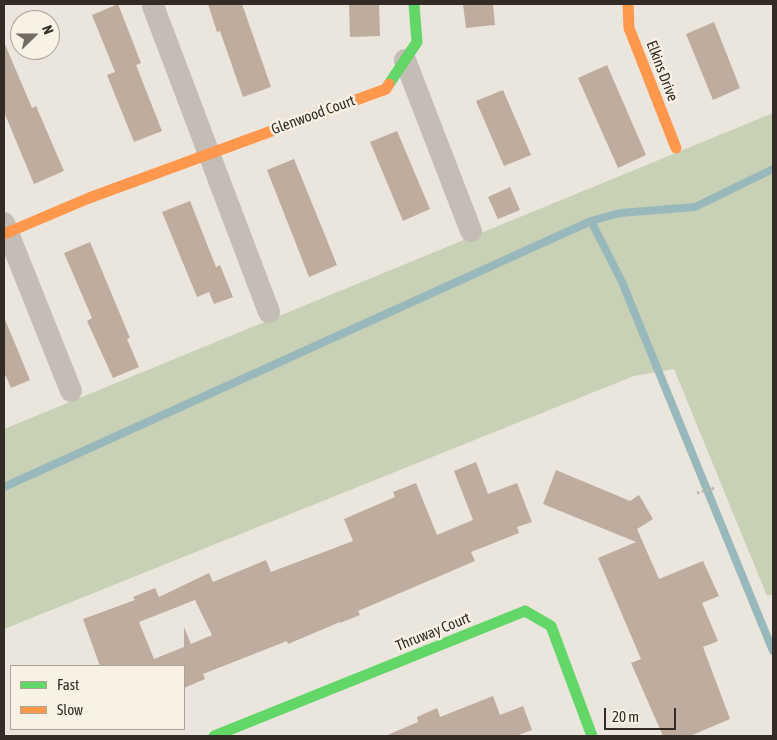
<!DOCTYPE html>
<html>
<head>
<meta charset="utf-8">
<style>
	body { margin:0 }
	#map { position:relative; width:777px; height:740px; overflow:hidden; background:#eae6dd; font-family:"Asap Condensed",sans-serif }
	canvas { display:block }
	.frame { position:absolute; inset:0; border:5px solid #332b25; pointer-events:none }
	.legend { position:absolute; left:10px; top:665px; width:175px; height:65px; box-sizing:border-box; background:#f9f1e3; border:1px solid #aaa297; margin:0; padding:6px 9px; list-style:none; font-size:15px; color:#332b25 }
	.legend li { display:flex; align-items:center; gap:10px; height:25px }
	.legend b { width:25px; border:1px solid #aaa297 }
	.north { position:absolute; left:10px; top:10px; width:50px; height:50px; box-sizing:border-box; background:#f9f1e3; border:1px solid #aaa297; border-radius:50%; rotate:68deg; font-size:14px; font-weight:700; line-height:20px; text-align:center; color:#332b25 }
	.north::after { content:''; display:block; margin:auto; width:18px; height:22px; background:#736c65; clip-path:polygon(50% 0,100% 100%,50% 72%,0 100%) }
	.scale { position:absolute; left:604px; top:708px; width:72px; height:22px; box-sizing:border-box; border:2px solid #332b25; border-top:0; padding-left:6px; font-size:15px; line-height:18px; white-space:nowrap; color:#332b25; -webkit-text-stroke:4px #f9f1e3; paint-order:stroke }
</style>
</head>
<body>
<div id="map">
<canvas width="777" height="740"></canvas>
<div class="frame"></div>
<ul class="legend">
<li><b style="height:6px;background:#63d668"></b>Fast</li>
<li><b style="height:6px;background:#ff974d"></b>Slow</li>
</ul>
<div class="north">N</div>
<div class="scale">20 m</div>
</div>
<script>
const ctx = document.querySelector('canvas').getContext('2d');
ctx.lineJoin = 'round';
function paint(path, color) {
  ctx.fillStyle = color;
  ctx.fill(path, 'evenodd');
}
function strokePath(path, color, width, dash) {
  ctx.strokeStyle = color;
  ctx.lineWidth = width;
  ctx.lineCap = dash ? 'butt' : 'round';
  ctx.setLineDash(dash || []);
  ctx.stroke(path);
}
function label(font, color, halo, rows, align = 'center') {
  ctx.font = font + ' "Asap Condensed",sans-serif';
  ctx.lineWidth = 5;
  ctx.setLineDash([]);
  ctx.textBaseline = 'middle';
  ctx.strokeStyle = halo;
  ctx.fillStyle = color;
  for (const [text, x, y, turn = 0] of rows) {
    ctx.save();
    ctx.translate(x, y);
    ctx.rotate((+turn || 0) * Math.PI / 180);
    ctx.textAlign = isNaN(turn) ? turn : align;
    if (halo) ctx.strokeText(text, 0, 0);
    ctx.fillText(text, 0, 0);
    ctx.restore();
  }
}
paint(new Path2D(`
	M773,113V594L767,596L674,369L634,376L4,629V429Z`), '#c8d1b6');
strokePath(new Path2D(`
	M591,221L622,282L773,651
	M4,487L591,221L620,213L695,207L773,169`), '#99b8bb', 8);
paint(new Path2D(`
	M118,4L141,63L136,65L162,131L134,142L107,75L115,72L92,15Z
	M208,4H242L271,87L243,97L220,31L217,32Z
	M349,4H379L380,36L350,37Z
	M463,4H493L495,25L466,28Z
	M714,22L740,88L713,100L686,34Z
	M4,42L32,108L36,106L64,171L34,184L4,112Z
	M607,65L646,155L618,168L578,78Z
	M503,90L531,155L504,166L476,101Z
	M397,131L430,209L403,221L370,142Z
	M294,159L337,265L309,277L267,170Z
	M510,187L520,210L498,219L488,197Z
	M190,201L216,267L220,265L233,297L214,304L209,292L197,297L162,212Z
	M90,242L130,338L127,339L139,367L113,378L87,321L92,318L64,253Z
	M4,317L30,380L11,388L4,372Z
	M476,462L488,494L517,483L532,522L517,527L519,533L471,552L475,561L358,611L360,615L340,623V622L288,644L287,641L203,674L205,679L184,688V666H100L83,619L135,600L133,597L155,588L159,597L209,573L213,582L266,560L271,572L353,541L344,519L395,497L393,492L416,483L437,535L473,520L454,471ZM195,600L212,635L191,644L184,627V647L154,659L139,622Z
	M556,470L630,501L639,495L653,519L637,529L659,579L703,561L719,596L702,603L718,641L703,647L730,719L690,736H663L631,663L641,659L598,558L636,542L543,504Z
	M493,696L500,715L523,706L532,730L516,736H385L418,722L417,717L437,708L440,717Z`), '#beac9f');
strokePath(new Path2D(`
	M697,493L715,488`), '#bcb6af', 3, [2.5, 2.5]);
strokePath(new Path2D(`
	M153,6L269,312
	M405,60L471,231
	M4,223L71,391`), '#c3bdb6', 22);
strokePath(new Path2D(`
	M389,84L417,42L414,4
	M214,736L525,611L551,626L592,736`), '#63d668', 11);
strokePath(new Path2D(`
	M628,4L629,28L676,148
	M4,234L89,198L386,89L389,84`), '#ff974d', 11);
label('15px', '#332b25', '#f9f1e3', [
	["Elkins Drive",662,71,69],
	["Glenwood Court",313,115,-20],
	["Thruway Court",433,632,-22]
]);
</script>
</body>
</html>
